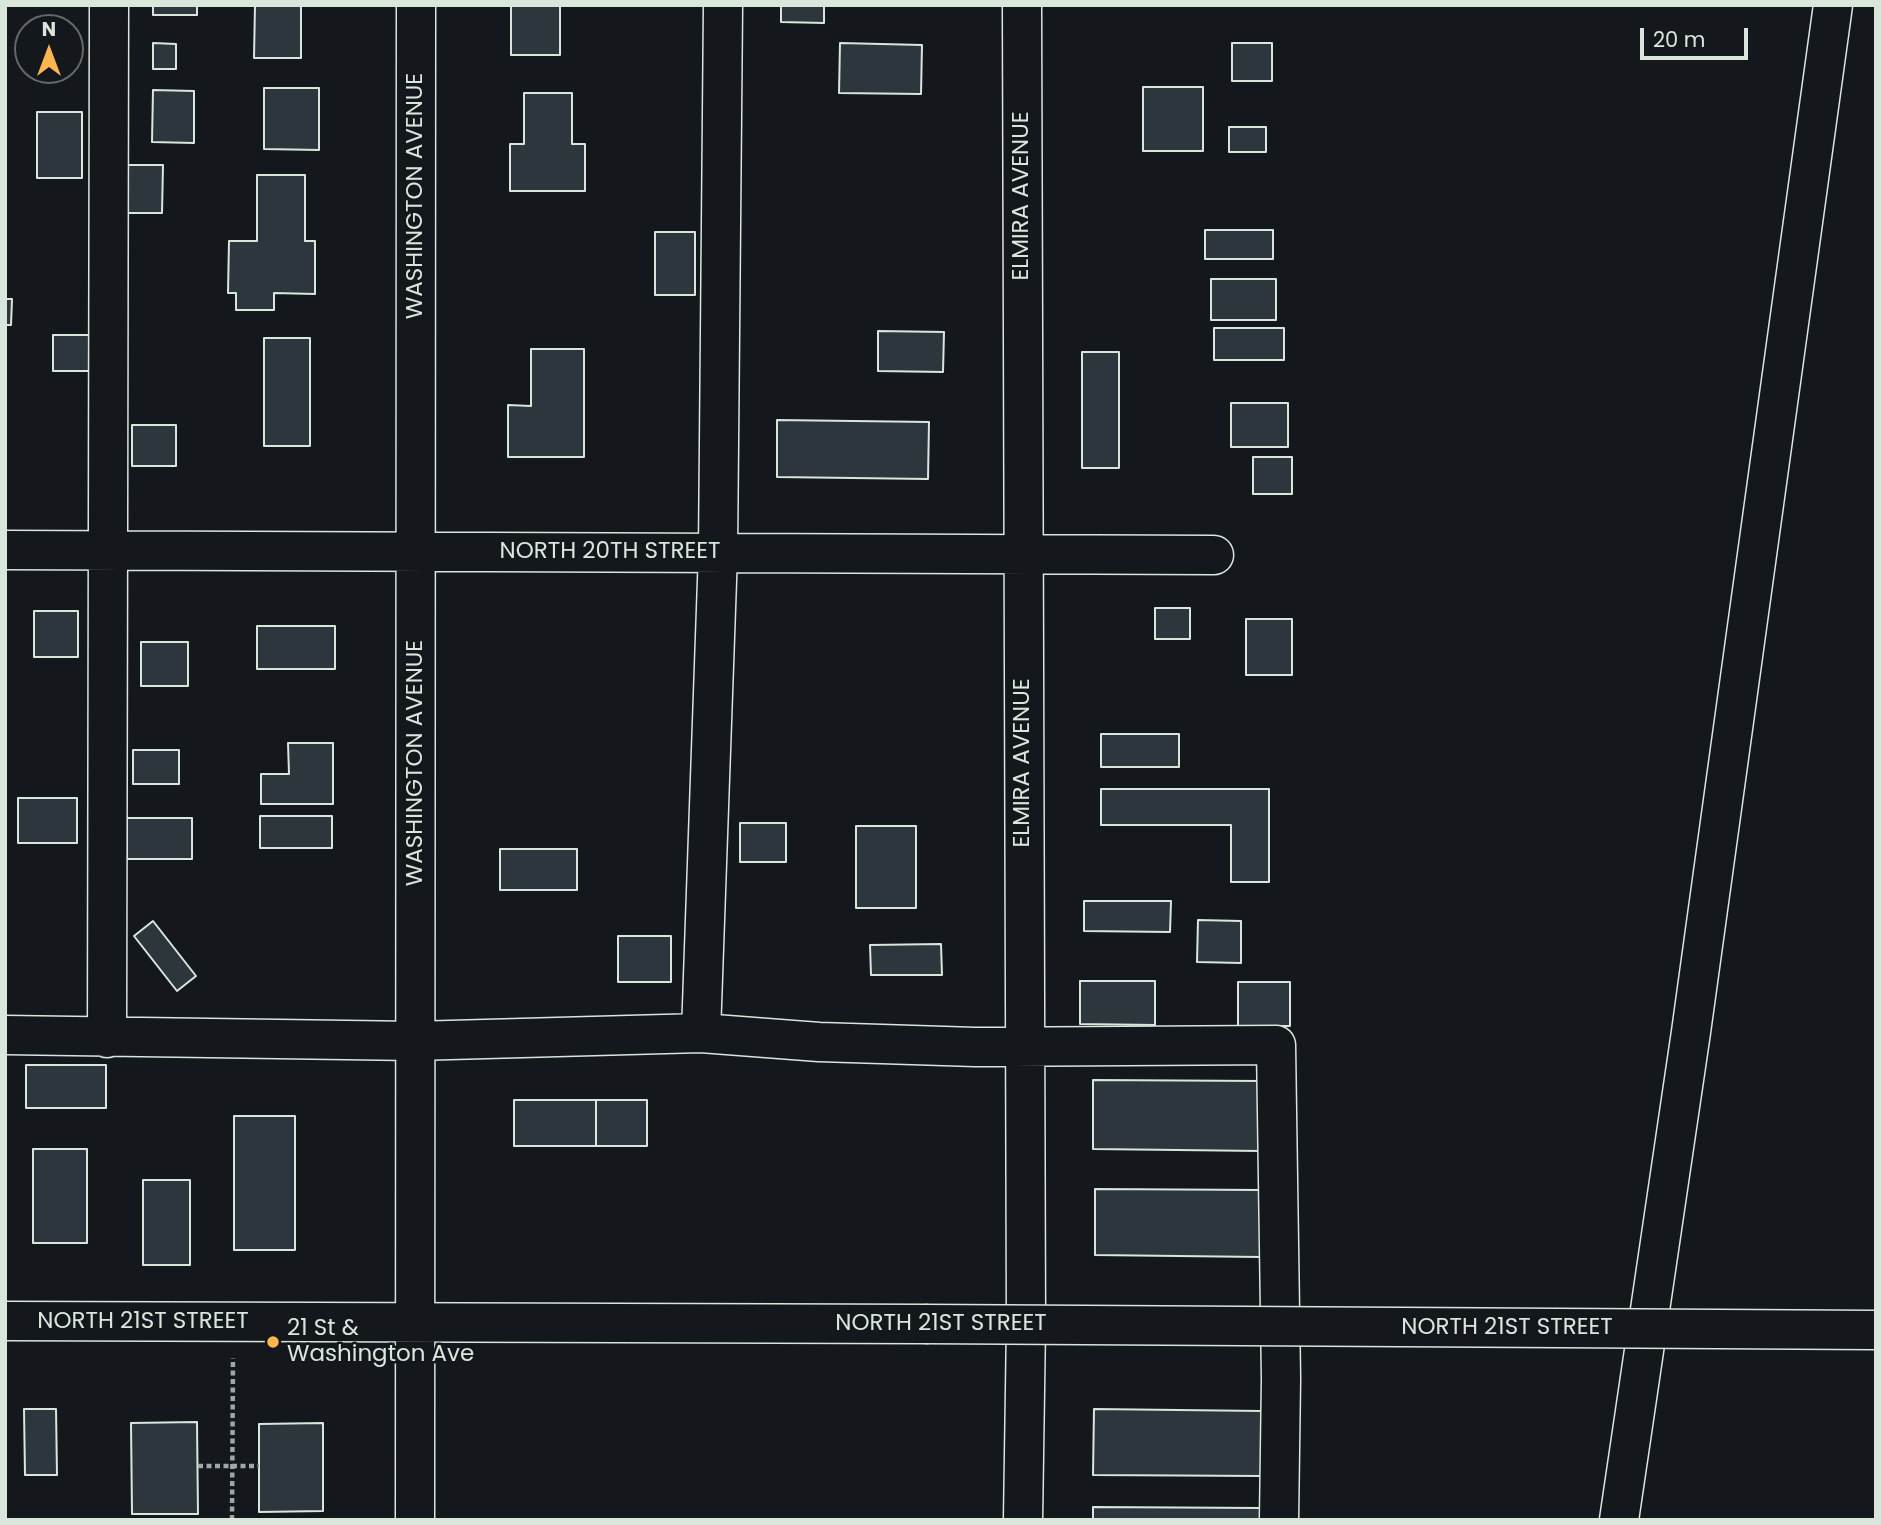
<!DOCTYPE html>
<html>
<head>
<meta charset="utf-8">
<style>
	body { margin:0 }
	#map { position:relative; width:1881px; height:1525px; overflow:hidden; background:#14181c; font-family:Poppins,sans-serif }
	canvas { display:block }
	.frame { position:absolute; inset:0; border:7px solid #d8e6dc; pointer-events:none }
	.north { position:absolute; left:14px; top:14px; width:70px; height:70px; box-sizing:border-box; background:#14181c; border:2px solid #626a69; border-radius:50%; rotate:0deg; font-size:19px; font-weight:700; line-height:28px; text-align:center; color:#d8e6dc }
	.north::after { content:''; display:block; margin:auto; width:24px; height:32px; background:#ffb74d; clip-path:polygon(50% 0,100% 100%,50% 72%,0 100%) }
	.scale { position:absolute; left:1640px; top:28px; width:108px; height:32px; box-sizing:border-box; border:4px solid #d8e6dc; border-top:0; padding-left:9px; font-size:21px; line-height:24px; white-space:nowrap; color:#d8e6dc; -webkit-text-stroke:5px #14181c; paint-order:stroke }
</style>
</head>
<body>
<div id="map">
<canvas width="1881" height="1525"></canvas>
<div class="frame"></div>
<div class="north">N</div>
<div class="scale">20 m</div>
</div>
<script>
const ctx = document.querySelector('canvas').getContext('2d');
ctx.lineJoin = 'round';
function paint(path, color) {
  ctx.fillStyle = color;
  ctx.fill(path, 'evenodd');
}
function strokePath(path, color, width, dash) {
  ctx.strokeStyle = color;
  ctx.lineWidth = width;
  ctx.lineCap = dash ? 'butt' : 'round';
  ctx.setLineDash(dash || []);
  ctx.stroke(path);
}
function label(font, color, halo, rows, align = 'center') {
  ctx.font = font + ' Poppins,sans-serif';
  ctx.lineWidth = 5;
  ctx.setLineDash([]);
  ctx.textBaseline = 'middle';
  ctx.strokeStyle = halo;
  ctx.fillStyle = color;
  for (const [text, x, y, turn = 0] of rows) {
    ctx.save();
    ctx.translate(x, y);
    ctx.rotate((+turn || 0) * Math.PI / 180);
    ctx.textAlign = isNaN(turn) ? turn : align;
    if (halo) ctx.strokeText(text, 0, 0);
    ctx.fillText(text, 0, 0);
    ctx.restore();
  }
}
const building = new Path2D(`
	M153,5H197V15H153Z
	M255,5H301V58H254Z
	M511,5H560V55H511Z
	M781,5H824V23L781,22Z
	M153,43L176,44V69H153Z
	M840,43L922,45L921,94L839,93Z
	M1232,43H1272V81H1232Z
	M1143,87H1203V151H1143Z
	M264,88H319V150L264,149Z
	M153,90L194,91V143L152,142Z
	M524,93H572V144H585V191H510V144H524Z
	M37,112H82V178H37Z
	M1229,127H1266V152H1229Z
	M128,165H163L162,213H128Z
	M257,175H305V241H315V294L274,293V310H236V293H228L229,241H257Z
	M1205,230H1273V259H1205Z
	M655,232H695V295H655Z
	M1211,279H1276V320H1211Z
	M5,299H12L11,325H5Z
	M1214,328H1284V360H1214Z
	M878,331L944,332L943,372L878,371Z
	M53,335H90V371H53Z
	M264,338H310V446H264Z
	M531,349H584V457H508V405L531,406Z
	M1082,352H1119V468H1082Z
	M1231,403H1288V447H1231Z
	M777,420L929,422L928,479L777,477Z
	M132,425H176V466H132Z
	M1253,457H1292V494H1253Z
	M1155,608H1190V639H1155Z
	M34,611H78V657H34Z
	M1246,619H1292V675H1246Z
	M257,626H335V669H257Z
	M141,642H188V686H141Z
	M1101,734H1179V767H1101Z
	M288,743H333V804H261V774H289Z
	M133,750H179V784H133Z
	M1101,789H1269V882H1231V825H1101Z
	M18,798H77V843H18Z
	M260,816H332V848H260Z
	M127,818H192V859H127Z
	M740,823H786V862H740Z
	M856,826H916V908H856Z
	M500,849H577V890H500Z
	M1084,901H1171L1170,932L1084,931Z
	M1198,920L1241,921V963L1197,962Z
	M153,921L196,976L177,991L134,936Z
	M618,936H671V982H618Z
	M941,944L942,975H871L870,945Z
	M1080,981H1155V1025L1080,1024Z
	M1238,982H1290V1026H1238Z
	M26,1065H106V1108H26Z
	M1093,1080L1262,1081L1261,1151L1093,1149Z
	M514,1100H596V1146H514Z
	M596,1100H647V1146H596Z
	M234,1116H295V1250H234Z
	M33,1149H87V1243H33Z
	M143,1180H190V1265H143Z
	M1095,1189L1261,1190V1257L1095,1255Z
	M24,1409H56L57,1475H25Z
	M1094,1409L1262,1411V1476L1093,1475Z
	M197,1422L198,1514H132L131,1423Z
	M323,1423V1511L259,1512V1424Z
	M1093,1507L1261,1508V1520H1093Z`);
paint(building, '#2c363c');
strokePath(building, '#d8e6dc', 2);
const minor = new Path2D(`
	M1022,5L1026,1325L1023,1520
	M5,550L1214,555
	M701,1033L718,552L723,5
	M5,1035L414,1041L701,1033L819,1042L975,1047L1276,1045L1281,1379L1279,1520
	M107,1038L109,5
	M5,1321L925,1324
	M415,1520L416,5
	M1619,1520L1691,1032L1833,5`);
strokePath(minor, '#d8e6dc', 41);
strokePath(new Path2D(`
	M198,1466H259
	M232,1520L233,1358`), '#9da8a2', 4.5, [5, 3.5]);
strokePath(minor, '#14181c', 38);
const minorBridge = new Path2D(`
	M925,1324L1876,1330`);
strokePath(minorBridge, '#d8e6dc', 41, []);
strokePath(minorBridge, '#14181c', 38);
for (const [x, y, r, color] of [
	[273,1342,7,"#ffb74d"]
]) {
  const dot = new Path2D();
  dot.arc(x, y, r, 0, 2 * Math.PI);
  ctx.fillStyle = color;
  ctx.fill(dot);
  strokePath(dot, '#14181c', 2.5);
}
label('23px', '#d8e6dc', '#14181c', [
	["WASHINGTON AVENUE",416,196,-90],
	["ELMIRA AVENUE",1022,196,-90],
	["NORTH 20TH STREET",610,552],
	["WASHINGTON AVENUE",416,763,-90],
	["ELMIRA AVENUE",1023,763,-90],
	["NORTH 21ST STREET",143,1322],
	["NORTH 21ST STREET",941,1324],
	["NORTH 21ST STREET",1507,1328]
]);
label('23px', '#d8e6dc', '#14181c', [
	["21 St &",287,1329],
	["Washington Ave",287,1355]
], 'left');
</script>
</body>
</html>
